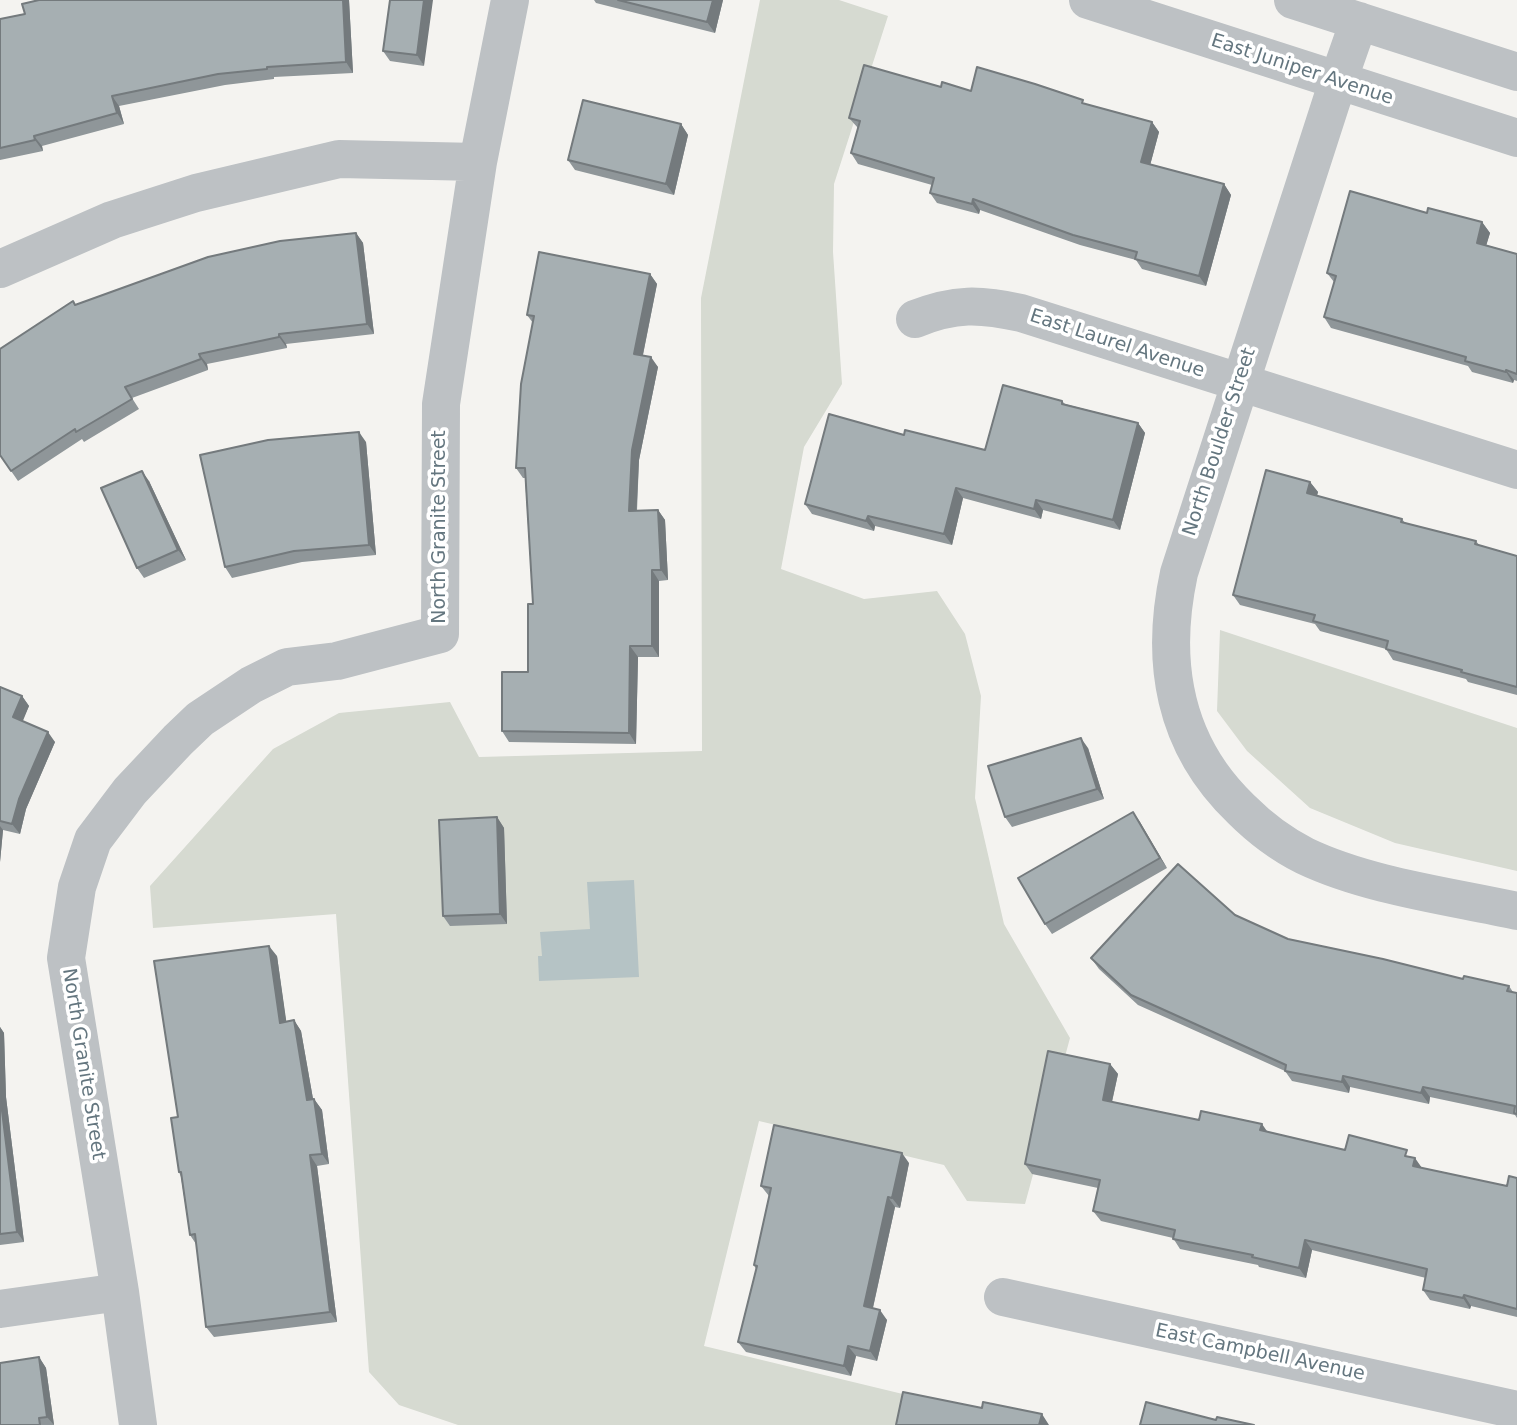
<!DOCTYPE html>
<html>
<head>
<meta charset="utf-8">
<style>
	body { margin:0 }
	canvas { display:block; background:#f4f3f0 }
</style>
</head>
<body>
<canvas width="1517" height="1425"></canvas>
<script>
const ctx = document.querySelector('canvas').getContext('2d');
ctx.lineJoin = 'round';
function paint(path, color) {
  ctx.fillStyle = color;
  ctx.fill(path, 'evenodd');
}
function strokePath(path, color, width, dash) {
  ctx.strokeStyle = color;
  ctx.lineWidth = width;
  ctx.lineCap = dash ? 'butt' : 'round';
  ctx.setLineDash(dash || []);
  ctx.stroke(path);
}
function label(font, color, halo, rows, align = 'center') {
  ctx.font = font + ' "DejaVu Sans",sans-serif';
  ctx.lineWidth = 7;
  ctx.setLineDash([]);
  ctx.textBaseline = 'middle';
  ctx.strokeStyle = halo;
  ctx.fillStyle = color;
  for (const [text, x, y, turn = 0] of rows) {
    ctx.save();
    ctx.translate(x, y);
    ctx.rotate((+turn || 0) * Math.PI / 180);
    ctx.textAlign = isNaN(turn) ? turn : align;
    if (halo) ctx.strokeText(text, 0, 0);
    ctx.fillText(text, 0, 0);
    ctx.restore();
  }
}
paint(new Path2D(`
	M760,0H839L888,16L834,184L833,252L842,384L804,447L781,569L864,599L937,591L965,634L981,696L975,798L1004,924L1070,1038L1025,1204L967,1201L944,1165L759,1121L704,1346L911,1396L905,1425H458L399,1405L369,1372L336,914L153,928L150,886L273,749L339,713L450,702L479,757L702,751L701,298Z
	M1220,630L1517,728V871L1395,843L1310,808L1247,751L1217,711Z`), '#d6dad1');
paint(new Path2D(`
	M634,880L639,977L539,981L538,956H542L540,932L590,929L587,882Z`), '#b5c3c5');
strokePath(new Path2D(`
	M1088,0L1517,138
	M1293,0L1517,72
	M1359,21L1338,81L1179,573C1160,661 1173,744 1241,809C1260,828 1281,844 1305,856C1368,886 1449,896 1517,911
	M0,269L112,220L196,193L339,159L478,162
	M915,319C955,303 980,304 1021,313L1517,470
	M1003,1297L1517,1410
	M0,1309L120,1292
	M138,1425L120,1292L66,958L77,887L93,840L130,791L178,740L200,719L251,685L287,667L337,661L440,634L441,404L478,162L510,0`), '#bdc1c4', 38);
paint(new Path2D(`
	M39,0H349L353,73L274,77V79L225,85L119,106L124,124L42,146L43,151L0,160V19L25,14Z
	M390,0L424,66L390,61L383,51Z
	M594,0H723L715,33L596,3Z
	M941,87L1086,104L1152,122L1159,132L1150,165L1224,184L1231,195L1206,286L1142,269L1136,260L1080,245L980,210L979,214L937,203L930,193L932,185L858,164L851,153L858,128L849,118Z
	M681,124L688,135L674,195L575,170L568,160Z
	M1427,213L1482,222L1490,233L1486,245L1517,254V381L1514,380L1513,383L1472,372L1468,366L1331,328L1324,317L1334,282L1327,273Z
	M356,233L363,243L374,334L286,344L287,348L207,364L208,370L132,398L139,409L84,442L82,439L18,481L0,455L76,305Z
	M650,274L657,284L643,355L658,367L639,460L637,511L658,510L665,520L668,580L659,581V657H638L636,744L509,742L502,731L528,672L533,604L525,478H523L516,468L533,323L527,315Z
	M1062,401L1065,404L1138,423L1145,433L1120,530L1043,510L1041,519L963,498L952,545L875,526L874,531L812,514L805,504L904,435L985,450Z
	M366,442L376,555L302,562L232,578L225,567Z
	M149,481L186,560L144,578L137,568Z
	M1310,482L1318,492L1317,496L1402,519L1405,523L1476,541L1479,545L1517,556V695L1468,682L1466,679L1393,660L1386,649L1320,631L1315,624L1240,605L1233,595Z
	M0,687L22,696L29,706L22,721L55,742L26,809L20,834L3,830L0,862Z
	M1088,748L1104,799L1012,827L1005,817Z
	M1133,812L1167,868L1052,934L1045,924Z
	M497,817L504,828L507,924L450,926L443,916Z
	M1235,915L1288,939L1463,979L1509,986L1513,992L1517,993V1118L1515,1115L1430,1097L1429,1104L1350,1087L1349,1093L1292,1081L1285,1071L1138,1005L1099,969L1091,958Z
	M277,956L286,1022L294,1020L301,1031L313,1099H314L322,1110L329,1164L317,1166L337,1322L214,1337L206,1327L196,1244L190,1235L181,1177L179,1172L178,1117Z
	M0,1027L4,1033L6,1097L24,1242L0,1245Z
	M1110,1064L1118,1074L1112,1102L1199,1120L1267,1132L1345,1150L1412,1157L1422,1168L1507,1186L1517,1178V1317L1471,1306L1470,1309L1430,1300L1423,1290L1426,1278L1312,1250L1306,1278L1259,1267L1258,1265L1180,1249L1173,1238L1101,1221L1093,1211L1098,1188L1032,1174L1025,1164Z
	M909,1163L900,1208L895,1207L873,1308L887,1320L877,1361L856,1356L851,1376L746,1352L738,1342L756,1269L754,1265L769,1196L761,1186Z
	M39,1357L46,1368L54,1425H0Z`), '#8f9699');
paint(new Path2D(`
	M343,0H349L353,73L346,62Z
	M424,0H433L424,66L417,55Z
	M713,0H723L715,33L707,22Z
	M112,96L119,106L124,124L117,113Z
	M1152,122L1159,132L1148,173L1141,162Z
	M681,124L688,135L674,195L666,184Z
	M34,136L42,146L43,151L35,140Z
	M1224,184L1231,195L1206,286L1199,276Z
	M973,199L980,210L979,214L972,204Z
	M1482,222L1490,233L1484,253L1477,243Z
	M356,233L363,243L374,334L367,324Z
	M650,274L657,284L641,364L634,354Z
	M279,334L286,344L287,348L279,337Z
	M199,354L207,364L208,370L201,359Z
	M651,357L658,367L639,460L636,521L629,511L632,450Z
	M1506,370L1514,380L1513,383L1506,372Z
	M1138,423L1145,433L1120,530L1113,520Z
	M359,432L366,442L376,555L369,545Z
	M142,471L149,481L186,560L178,550Z
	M1310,482L1318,492L1314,504L1307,493Z
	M956,488L963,498L952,545L944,534Z
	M1036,500L1043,510L1041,519L1034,509Z
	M658,510L665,520L668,580L661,570Z
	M868,516L875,526L874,531L866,521Z
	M652,570L659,581V657L652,646Z
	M630,646L638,657L636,744L629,733Z
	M22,696L29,706L20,728L13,717Z
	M48,732L55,742L26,809L20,834L12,824L19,799Z
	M1081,738L1088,748L1104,799L1097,789Z
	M1133,812L1140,822L1167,868L1160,858Z
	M497,817L504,828L507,924L500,914Z
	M0,826L3,830L0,862Z
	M269,946L277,956L288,1033L280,1023Z
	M294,1020L301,1031L315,1110L307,1100Z
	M0,1027L4,1033L6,1097L24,1242L17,1232L0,1095Z
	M1110,1064L1118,1074L1110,1110L1103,1100Z
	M1343,1076L1350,1087L1349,1093L1342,1082Z
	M1423,1087L1430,1097L1429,1104L1421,1093Z
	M314,1099L322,1110L329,1164L322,1154Z
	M1262,1124L1269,1134L1260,1130Z
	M902,1153L909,1163L900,1208L892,1198Z
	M310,1155L317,1166L337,1322L330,1312Z
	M1415,1158L1422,1168L1413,1166Z
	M888,1197L895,1207L871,1316L864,1306Z
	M1305,1240L1312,1250L1306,1278L1299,1268Z
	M1464,1295L1471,1306L1470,1309L1463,1298Z
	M880,1310L887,1320L877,1361L870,1351Z
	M848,1346L856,1356L851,1376L844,1366Z
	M39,1357L46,1368L54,1425L47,1417Z
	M1042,1414L1049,1425H1039Z`), '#747a7d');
const building = new Path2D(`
	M39,0H343L346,62L267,67V69L218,74L112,96L117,113L34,136L35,140L0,148V19L25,14L22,4Z
	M390,0H424L417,55L383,51Z
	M618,0H713L707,22Z
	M864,65L941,87L942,82L971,91L977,67L1035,84L1083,100L1082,103L1152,122L1141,162L1224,184L1199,276L1135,259L1137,252L1073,235L973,199L972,204L930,193L934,178L851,153L860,121L849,118Z
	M583,100L681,124L666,184L568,160Z
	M1350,191L1427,213L1428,208L1482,222L1477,243L1517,254V374L1506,370V372L1465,361L1466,357L1324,317L1336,276L1327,273Z
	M356,233L367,324L279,334V337L199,354L201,359L125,387L132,399L76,432L75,429L11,471L0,455V349L73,301L75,305L208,257L280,241Z
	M539,252L650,274L634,354L651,357L632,450L629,511L658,510L661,570H652V646H630L629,733L502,731V672H528V604H533L525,468H516L521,384L534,316L527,315Z
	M1003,385L1062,401V404L1138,423L1113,520L1036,500L1034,509L956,488L944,534L868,516L866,521L805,504L829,414L904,435L905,430L985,450Z
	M359,432L369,545L294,551L225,567L200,455L268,440Z
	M1266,470L1310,482L1307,493L1402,519L1401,522L1476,541L1475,544L1517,556V687L1461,672L1462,670L1386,649L1388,641L1313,621L1315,615L1233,595Z
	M142,471L178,550L137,568L101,488Z
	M0,687L22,696L13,717L48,732L19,799L12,824L0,821Z
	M1081,738L1097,789L1005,817L988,766Z
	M1133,812L1160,858L1045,924L1018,878Z
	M497,817L500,914L443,916L439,820Z
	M1178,864L1235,915L1288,939L1383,959L1463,979L1464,976L1509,986L1507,991L1517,993V1114L1514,1113L1515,1106L1423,1087L1421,1093L1343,1076L1342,1082L1285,1071L1286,1065L1131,995L1091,958Z
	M269,946L280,1023L294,1020L307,1100L314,1099L322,1154L310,1155L330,1312L206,1327L195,1234L190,1235L181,1172H179L171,1118L178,1117L154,961Z
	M1048,1051L1110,1064L1103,1100L1199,1120L1201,1111L1262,1124L1260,1130L1345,1150L1349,1135L1407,1150L1405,1156L1415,1158L1413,1166L1507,1186L1509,1176L1517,1178V1309L1464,1295L1463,1298L1423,1290L1427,1269L1305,1240L1299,1268L1252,1257L1253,1255L1173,1239L1175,1230L1093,1211L1100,1180L1025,1164Z
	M0,1095L17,1232L0,1234Z
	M774,1125L902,1153L892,1198L888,1197L864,1306L880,1310L870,1351L848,1346L844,1366L738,1342L757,1266L754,1265L771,1188L761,1186Z
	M39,1357L47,1417L39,1418L40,1425H0V1363Z
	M903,1392L982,1408L983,1402L1042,1414L1039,1425H896Z
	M1146,1402L1216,1420L1217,1417L1254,1425H1140Z`);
paint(building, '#a6afb2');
strokePath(building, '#747a7d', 2);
label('19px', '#64767f', '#fff', [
	["East Juniper Avenue",1302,70,18],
	["East Laurel Avenue",1117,344,18],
	["North Boulder Street",1220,442,-72],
	["North Granite Street",440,527,-90],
	["North Granite Street",83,1064,81],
	["East Campbell Avenue",1260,1353,12]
]);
</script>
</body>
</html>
